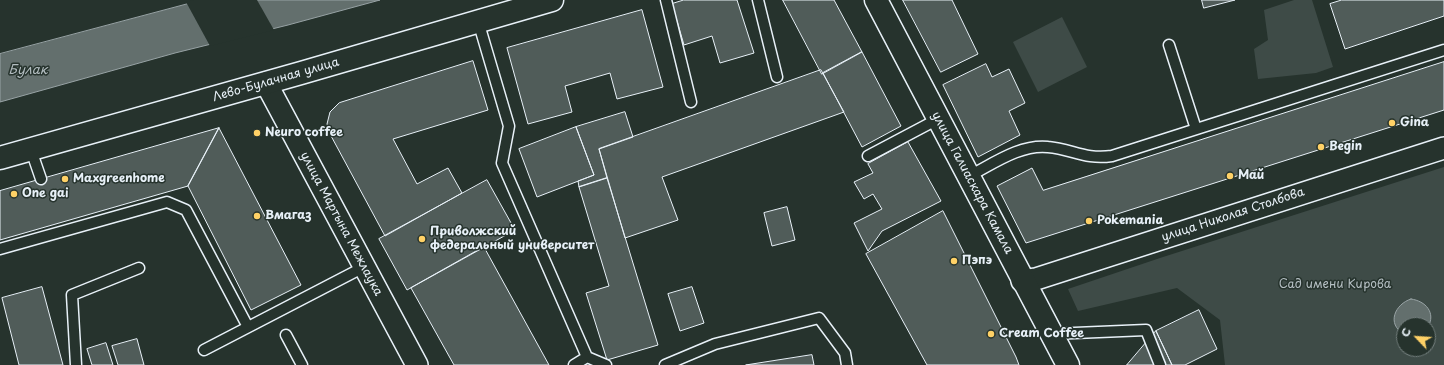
<!DOCTYPE html>
<html>
<head>
<meta charset="utf-8">
<style>
	body { margin:0 }
	#map { position:relative; width:1444px; height:365px; overflow:hidden; background:#26332d; font-family:"Playpen Sans",sans-serif }
	canvas { display:block }
	.north { position:absolute; left:1396px; top:317px; width:40px; height:40px; box-sizing:border-box; background:#26332d; border:1px solid #747f7e; border-radius:50%; rotate:295deg; font-size:11px; font-weight:700; line-height:16px; text-align:center; color:#e8f1f8 }
	.north::after { content:''; display:block; margin:auto; width:14px; height:18px; background:#ffd166; clip-path:polygon(50% 0,100% 100%,50% 72%,0 100%) }
</style>
</head>
<body>
<div id="map">
<canvas width="1444" height="365"></canvas>
<div class="north">С</div>
</div>
<script>
const ctx = document.querySelector('canvas').getContext('2d');
ctx.lineJoin = 'round';
function paint(path, color) {
  ctx.fillStyle = color;
  ctx.fill(path, 'evenodd');
}
function strokePath(path, color, width, dash) {
  ctx.strokeStyle = color;
  ctx.lineWidth = width;
  ctx.lineCap = dash ? 'butt' : 'round';
  ctx.setLineDash(dash || []);
  ctx.stroke(path);
}
function label(font, color, halo, rows, align = 'center') {
  ctx.font = font + ' "Playpen Sans",sans-serif';
  ctx.lineWidth = 3;
  ctx.setLineDash([]);
  ctx.textBaseline = 'middle';
  ctx.strokeStyle = halo;
  ctx.fillStyle = color;
  for (const [text, x, y, turn = 0] of rows) {
    ctx.save();
    ctx.translate(x, y);
    ctx.rotate((+turn || 0) * Math.PI / 180);
    ctx.textAlign = isNaN(turn) ? turn : align;
    if (halo) ctx.strokeText(text, 0, 0);
    ctx.fillText(text, 0, 0);
    ctx.restore();
  }
}
paint(new Path2D(`
	M1294,0H1312L1333,67L1316,73L1258,79L1254,49L1268,40L1264,10Z
	M1062,17L1087,67L1038,92L1013,42Z
	M1444,167V365H1225L1220,320L1177,288L1078,311L1068,289L1160,258ZM1404,325H1428V349H1404Z`), '#3e4b47');
const water = new Path2D(`
	M202,0H380L288,25L175,53L0,102V54Z
	M1411,299C1426,301 1436,313 1428,327V325H1404V334C1386,324 1395,304 1411,299Z`);
paint(water, '#636f6d');
strokePath(water, '#98a3a5', 1);
paint(new Path2D(`
	M194,0H257L274,30L210,46L186,2Z`), '#26332d');
const building = new Path2D(`
	M684,0H737L754,53L720,63L712,36L684,45L672,4Z
	M783,0H834L862,52L822,74Z
	M903,0H952L978,54L941,72Z
	M1202,0H1235L1204,8Z
	M1342,0H1444V16L1345,49L1330,4Z
	M642,10L663,87L617,99L610,73L565,86L572,112L528,124L507,48Z
	M862,52L901,126L862,147L823,73Z
	M473,61L488,110L393,139L417,184L448,168L462,193L385,236L330,134L327,124L330,112L339,103Z
	M1444,62V110L1026,243L997,186L1032,168L1043,190Z
	M986,64L992,77L1009,69L1025,103L1009,111L1020,135L978,157L943,85Z
	M821,70L844,112L662,177L678,220L625,238L599,149Z
	M625,112L633,137L599,149L607,178L579,187L578,181L594,175L576,127Z
	M576,127L594,175L537,197L519,149Z
	M219,128L188,186L0,240V191Z
	M219,128L301,285L251,310L188,186Z
	M908,142L941,201L882,231L868,251L854,223L882,209L873,194L864,199L854,182L873,173L868,164Z
	M607,178L658,345L607,360L586,293L609,286L579,187Z
	M487,180L515,230L407,290L379,239Z
	M787,207L795,240L772,246L764,213Z
	M943,211L1016,357L1019,365H927L866,254Z
	M484,247L549,365H454L411,288Z
	M42,287L63,365H19L2,298Z
	M692,287L704,323L680,331L668,294Z
	M1199,310L1217,349L1185,365H1172L1156,331Z
	M1156,331L1172,365H1127Z
	M137,339L144,365H118L112,346Z
	M106,343L113,365H92L87,349Z
	M812,355L814,365H746Z`);
paint(building, '#505c59');
strokePath(building, '#e8f1f8', 1);
const service = new Path2D(`
	M666,0L691,102
	M758,0L777,77
	M478,21L509,126L502,163L587,357L606,365
	M1169,45L1196,129
	M31,150L41,179
	M868,156L938,119
	M969,176C993,164 1020,144 1048,147C1072,149 1085,160 1112,156L1444,50
	M0,249L167,202L186,210L248,327
	M1051,334L1146,330L1160,365
	M286,335L302,365
	M204,350L364,267
	M76,365L72,295L139,268
	M574,365L587,357
	M665,365L715,344L819,318L845,353L847,365`);
const minor = new Path2D(`
	M266,83L417,365
	M1022,281L1036,279L1444,148`);
const tertiary = new Path2D(`
	M876,0L1068,365`);
const primary = new Path2D(`
	M0,158L301,73L552,0`);
strokePath(service, '#e8f1f8', 13);
strokePath(minor, '#e8f1f8', 24);
strokePath(tertiary, '#e8f1f8', 25);
strokePath(primary, '#e8f1f8', 25);
strokePath(service, '#26332d', 10);
strokePath(minor, '#26332d', 21);
strokePath(tertiary, '#26332d', 22);
strokePath(primary, '#26332d', 22);
for (const [x, y, r, color] of [
	[1392,123,4,"#ffd166"],
	[257,133,4,"#ffd166"],
	[1321,147,4,"#ffd166"],
	[1230,176,4,"#ffd166"],
	[65,179,4,"#ffd166"],
	[14,194,4,"#ffd166"],
	[257,216,4,"#ffd166"],
	[1089,221,4,"#ffd166"],
	[422,239,4,"#ffd166"],
	[954,261,4,"#ffd166"],
	[991,334,4,"#ffd166"]
]) {
  const dot = new Path2D();
  dot.arc(x, y, r, 0, 2 * Math.PI);
  ctx.fillStyle = color;
  ctx.fill(dot);
  strokePath(dot, '#26332d', 1.5);
}
label('12px', '#e8f1f8', '#26332d', [
	["Лево-Булачная улица",276,80,-16],
	["улица Галиаскара Камала",972,183,62],
	["улица Николая Столбова",1233,215,-18],
	["улица Мартына Межлаука",341,224,62]
]);
label('bold 12px', '#e8f1f8', '#26332d', [
	["Gina",1400,123],
	["Neuro coffee",265,133],
	["Begin",1329,147],
	["Май",1238,176],
	["Maxgreenhome",73,179],
	["One gai",22,194],
	["Вмагаз",265,216],
	["Pokemania",1097,221],
	["Приволжский",430,232],
	["федеральный университет",430,246],
	["Пэпэ",962,261],
	["Cream Coffee",999,334]
], 'left');
label('12px', '#b5bfc3', '#26332d', [
	["Сад имени Кирова",1335,285]
]);
label('italic 13px', '#b3bdc0', '#26332d', [
	["Булак",28,70]
]);
</script>
</body>
</html>
